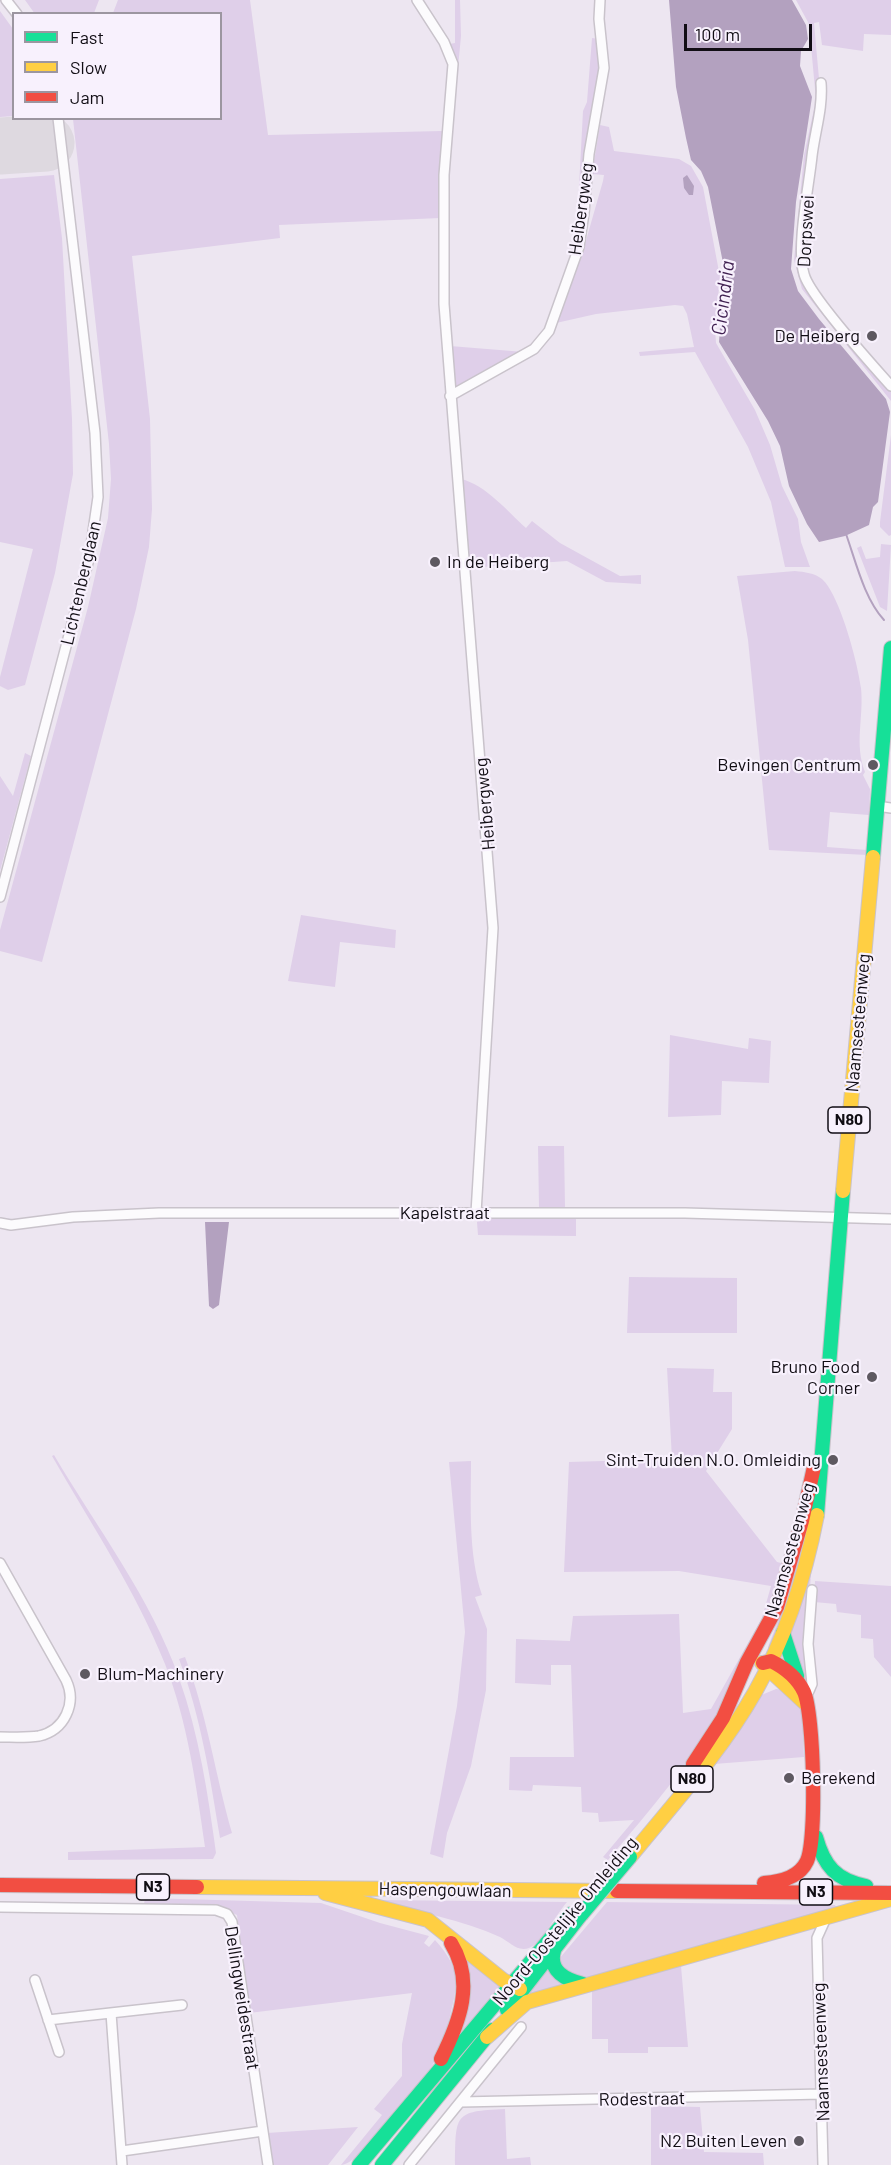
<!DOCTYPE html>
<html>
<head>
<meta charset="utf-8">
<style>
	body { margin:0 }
	#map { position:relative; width:891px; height:2165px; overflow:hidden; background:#ede6f1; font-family:Barlow,sans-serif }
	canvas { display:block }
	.legend { position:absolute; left:12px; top:12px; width:210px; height:108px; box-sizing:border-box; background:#f8f1fd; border:2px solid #9c96a0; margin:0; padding:8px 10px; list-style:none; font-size:18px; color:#110d14 }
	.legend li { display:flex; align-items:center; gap:12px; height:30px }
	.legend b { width:30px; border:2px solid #9c96a0 }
	.scale { position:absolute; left:684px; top:24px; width:128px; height:27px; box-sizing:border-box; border:3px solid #110d14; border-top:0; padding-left:8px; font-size:18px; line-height:21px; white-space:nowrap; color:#110d14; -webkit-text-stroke:4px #f8f1fd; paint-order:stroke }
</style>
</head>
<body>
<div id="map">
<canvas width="891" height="2165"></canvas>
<ul class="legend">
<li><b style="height:8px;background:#16e098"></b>Fast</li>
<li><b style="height:8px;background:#ffcf43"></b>Slow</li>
<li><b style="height:8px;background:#f24e42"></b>Jam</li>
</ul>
<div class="scale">100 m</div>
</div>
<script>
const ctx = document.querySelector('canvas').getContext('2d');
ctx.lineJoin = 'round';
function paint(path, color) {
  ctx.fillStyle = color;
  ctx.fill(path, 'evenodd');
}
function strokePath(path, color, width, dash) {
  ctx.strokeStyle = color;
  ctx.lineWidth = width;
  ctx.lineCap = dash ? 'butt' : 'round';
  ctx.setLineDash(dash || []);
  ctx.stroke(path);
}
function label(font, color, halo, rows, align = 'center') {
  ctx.font = font + ' Barlow,sans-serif';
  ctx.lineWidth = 4.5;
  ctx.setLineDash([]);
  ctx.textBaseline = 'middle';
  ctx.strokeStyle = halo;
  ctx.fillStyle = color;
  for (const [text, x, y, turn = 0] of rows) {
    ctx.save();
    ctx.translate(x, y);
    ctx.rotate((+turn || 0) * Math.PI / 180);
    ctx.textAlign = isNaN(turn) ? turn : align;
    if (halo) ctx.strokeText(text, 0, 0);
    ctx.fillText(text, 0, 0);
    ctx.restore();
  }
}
paint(new Path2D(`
	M25,0H99L94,13L35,14Z
	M118,0H250L268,135L442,131L440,218L279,225L280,238L132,256L150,419L152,509L149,547L136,609L42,962L0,951V930L88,607L108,518L111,479L109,444L73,119L220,118V14L113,13Z
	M455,0H460L461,36L454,109H451L449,44L455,43Z
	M796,0H891V35L864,34L863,51L822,45L819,22L814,23L821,101L800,271L849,341L891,392V401L802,289L794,260L804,155L816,100L809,24Z
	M0,11L13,29V116L0,117Z
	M592,38L600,39L602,66L583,184L579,187L583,111L587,102Z
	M600,125L609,127L614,151L679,159L691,166L703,187L720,277L715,329L716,343L755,410L770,445L782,486L798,519L801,542L810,567H785L771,502L748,447L695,352L640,356L639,352L694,347L687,314L683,306L675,305L596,314L556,323L583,251L603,181L604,175L592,174Z
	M54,175L62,238L72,419L73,474L55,573L25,685L8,690L0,686V677L33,549L0,542V179Z
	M450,346L524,352L455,390Z
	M891,435V535L889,536L880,527V522Z
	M461,479C486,485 507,511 526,528L532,521L560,543L620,576L641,575V584L606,582L567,561L467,568Z
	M881,544L891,545L887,611L880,607L857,548L861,546L866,559L880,557Z
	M795,571C805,572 814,573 822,579C840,595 858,664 861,688C864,717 854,744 865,772L863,775L870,789L869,815L830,812L827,847L867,850V855L769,850L748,640L737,576Z
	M25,753L31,756L0,871V776L13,796Z
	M301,915L396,930L395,948L340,942L335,987L288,981Z
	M670,1035L748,1049L749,1038L771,1041L769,1083L722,1081L721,1115L668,1117Z
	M538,1146H564L565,1207H539Z
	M481,1218L576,1219V1236L478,1235L477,1222Z
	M629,1277L737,1278V1333H627Z
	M667,1368L714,1369L713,1392H732V1429L706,1471L777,1562L785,1564C769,1612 751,1659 726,1703C693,1760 650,1810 608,1860L603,1857L634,1820L599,1822L598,1813L582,1812L581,1787L533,1785L532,1791L509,1790L510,1757H574L571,1665H551V1685L515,1683L516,1639L570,1641L573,1616L679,1614L683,1713L711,1709L762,1618L771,1586L679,1571L564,1572L569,1462L672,1459Z
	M54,1455C97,1528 151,1598 179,1678C199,1734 208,1794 216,1853L213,1859L68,1860V1852L205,1847C196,1785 188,1723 165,1664C136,1591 91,1524 52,1456Z
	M471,1461C471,1504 468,1554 482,1595L475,1597L487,1629L486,1690L471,1766L447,1833L443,1858L430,1854L457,1706L465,1632L449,1462Z
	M804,1528L811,1529L796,1590L768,1653V1647L787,1597L786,1587Z
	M807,1574H811L806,1646L809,1684L805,1686L789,1634Z
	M815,1581L891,1586V1677L874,1657L873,1639L861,1638V1615L837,1612L836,1604L814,1602Z
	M185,1657C207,1714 215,1774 232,1833L220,1838C210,1777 201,1717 179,1659Z
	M776,1689L783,1690L802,1709L804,1757L714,1764L759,1696Z
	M145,1898L321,1903L380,1923L429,1936L424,1943L429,1947L435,1940C464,1972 457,1986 448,2025L451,2026C446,2039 440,2052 433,2064C422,2083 361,2165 341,2165L382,2115L374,2109L402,2076V2044L412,1993L249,2013L237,1915L220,1907L144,1904Z
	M379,1901L380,1900L567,1902C557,1913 542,1943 529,1948C517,1952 510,1942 500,1937C463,1920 417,1912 379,1901Z
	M607,1902L835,1905L837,1909L648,1960L592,1980L576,1979L559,1965V1959Z
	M466,1955L504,1985L452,2045Z
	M548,1966L555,1979L565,1987L522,2001Z
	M681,1966L688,2047H648V2053H608V2039H592V1990Z
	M651,2106L700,2107L704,2152L763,2153L764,2165H651Z
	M505,2109L507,2159L530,2157L531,2165H455C456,2115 453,2111 505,2109Z
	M358,2127L328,2165H272L267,2133Z`), '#dfcfe9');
paint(new Path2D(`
	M669,0H792L806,25L808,39L801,51L800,66L812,97L796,202L791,269L798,291L819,319L886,399L890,412L878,502L873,507L869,525L845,536L819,542L807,524L789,486L780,446L768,421L719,342L724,268L708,187L701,171L691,160L686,138L676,87Z
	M687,175L694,186L693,195H689L684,188L683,178Z
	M205,1222H229L219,1305L213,1309L209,1306Z`), '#b3a1bf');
strokePath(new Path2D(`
	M846,534C856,562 864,598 884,620`), '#b3a1bf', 2);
strokePath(new Path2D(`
	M0,146L46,143`), '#ded9e0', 57);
const street = new Path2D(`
	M6,0L17,14
	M417,0L444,42L453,64L444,175V304L493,928L476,1213
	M821,83C823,108 815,131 812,156C809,186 796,247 804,274C809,295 874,367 891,386
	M450,396L534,349L549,331L579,247L584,213L589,154L604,68L599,19L600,0
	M877,806L891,808
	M0,897L89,559L98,497L95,433L58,118
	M0,1223L11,1225L73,1217L159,1213H685L891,1219
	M0,1563L66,1680C77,1703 65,1730 39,1736C26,1738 13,1737 0,1737
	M801,1696L809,1691L812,1684L808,1644L812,1590
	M0,1907L216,1910L227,1914L232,1922L268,2165
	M35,1980L59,2052
	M111,2013L122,2165
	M48,2020L182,2005
	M461,2102L822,2094
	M122,2151L263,2131
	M409,2165L521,2027
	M823,2165L817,1938L826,1918`);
const fast = new Path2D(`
	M873,857L891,648
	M817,1515L843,1191
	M783,1633L797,1676
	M816,1837C824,1866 836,1880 866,1886
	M554,1951C548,1971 566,1980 583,1984
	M507,2010L580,1916
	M359,2165L571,1914
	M382,2165L492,2030`);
const slow = new Path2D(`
	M843,1191L873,857
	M762,1663L805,1703
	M630,1857C673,1804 721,1752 755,1692C786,1637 805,1577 817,1515
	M197,1887L617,1891
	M325,1893L428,1920L503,1980L520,1989
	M487,2037L527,2002L891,1899`);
const jam = new Path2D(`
	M763,1663L771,1661C785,1668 797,1677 804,1692C814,1715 817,1839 807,1861C799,1878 780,1882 764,1883
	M693,1764L723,1718L747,1662L777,1607L802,1521L814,1467
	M0,1885L197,1887
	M617,1891L891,1893
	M441,2059C460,2021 475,1982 451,1943`);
strokePath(street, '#c9c3cb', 12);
strokePath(fast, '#c9c3cb', 16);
strokePath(slow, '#c9c3cb', 16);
strokePath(jam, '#c9c3cb', 16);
strokePath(street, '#fcfbfd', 9);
strokePath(fast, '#16e098', 14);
strokePath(slow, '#ffcf43', 14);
strokePath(jam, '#f24e42', 14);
const fastBridge = new Path2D(`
	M581,1915L630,1857`);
strokePath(fastBridge, '#c9c3cb', 16, []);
strokePath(fastBridge, '#16e098', 14);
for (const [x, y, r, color] of [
	[872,336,6,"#5e5961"],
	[435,562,6,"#5e5961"],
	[873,765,6,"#5e5961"],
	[872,1377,6,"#5e5961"],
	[833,1460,6,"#5e5961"],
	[85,1674,6,"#5e5961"],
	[789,1778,6,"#5e5961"],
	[799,2141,6,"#5e5961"]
]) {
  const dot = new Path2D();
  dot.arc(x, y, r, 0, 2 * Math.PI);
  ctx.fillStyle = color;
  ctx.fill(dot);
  strokePath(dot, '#f8f1fd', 2);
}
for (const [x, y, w] of [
	[849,1120,42],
	[692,1779,42],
	[153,1887,33],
	[816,1892,33]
]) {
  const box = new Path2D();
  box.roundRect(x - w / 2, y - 13, w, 26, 4.5);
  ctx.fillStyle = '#f8f1fd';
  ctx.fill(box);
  strokePath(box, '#110d14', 1.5);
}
label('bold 16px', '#110d14', null, [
	["N80",849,1120],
	["N80",692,1779],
	["N3",153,1887],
	["N3",816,1892]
]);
label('18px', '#110d14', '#f8f1fd', [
	["Heibergweg",581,209,-82],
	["Dorpswei",806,231,-87],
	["Lichtenberglaan",81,583,-77],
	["Heibergweg",485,804,-95],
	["Naamsesteenweg",858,1023,-85],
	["Kapelstraat",445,1213],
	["Naamsesteenweg",790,1550,-74],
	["Haspengouwlaan",445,1890,1],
	["Noord-Oostelijke Omleiding",565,1921,-50],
	["Dellingweidestraat",242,1998,81],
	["Naamsesteenweg",821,2052,-92],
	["Rodestraat",642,2099,-1]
]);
label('18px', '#110d14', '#f8f1fd', [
	["De Heiberg",860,336],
	["In de Heiberg",447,562,"left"],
	["Bevingen Centrum",861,765],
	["Bruno Food",860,1367],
	["Corner",860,1388],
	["Sint-Truiden N.O. Omleiding",821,1460],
	["Blum-Machinery",97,1674,"left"],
	["Berekend",801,1778,"left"],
	["N2 Buiten Leven",787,2141]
], 'right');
label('italic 20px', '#3f1f50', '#f8f1fd', [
	["Cicindria",723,298,-83]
]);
</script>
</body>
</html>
